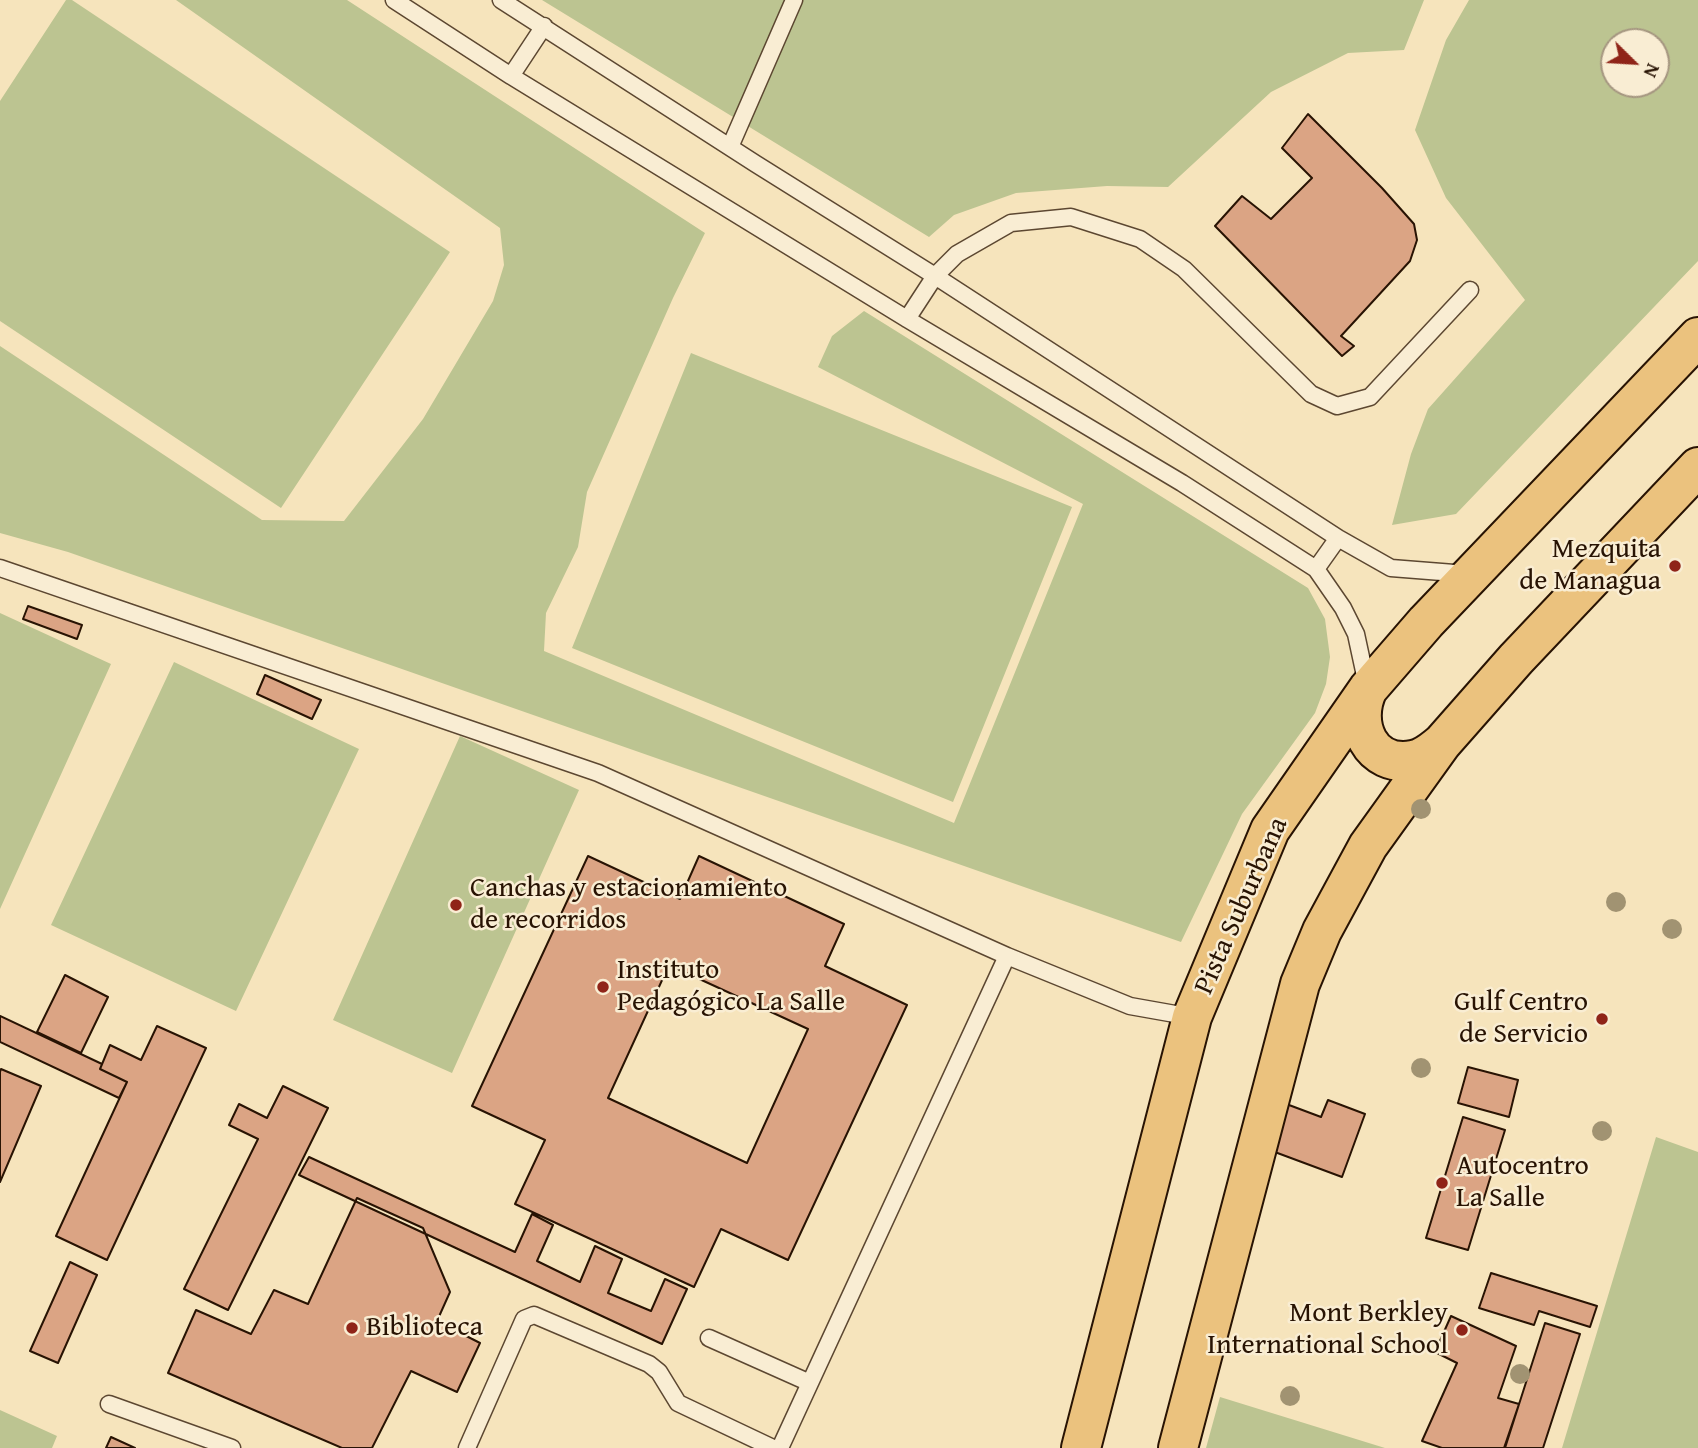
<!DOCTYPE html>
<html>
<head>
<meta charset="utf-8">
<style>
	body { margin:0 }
	#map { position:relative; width:1698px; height:1448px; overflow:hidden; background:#f6e4bc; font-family:"Gentium Book Plus",serif }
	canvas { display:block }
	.north { position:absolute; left:1600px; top:28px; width:70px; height:70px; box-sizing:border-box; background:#f9edd3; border:2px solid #a59680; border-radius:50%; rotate:114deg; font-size:19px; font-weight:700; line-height:28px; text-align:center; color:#281303 }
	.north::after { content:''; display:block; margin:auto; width:24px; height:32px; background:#8f2418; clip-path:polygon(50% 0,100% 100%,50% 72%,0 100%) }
</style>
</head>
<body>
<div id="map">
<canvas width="1698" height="1448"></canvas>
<div class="north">N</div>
</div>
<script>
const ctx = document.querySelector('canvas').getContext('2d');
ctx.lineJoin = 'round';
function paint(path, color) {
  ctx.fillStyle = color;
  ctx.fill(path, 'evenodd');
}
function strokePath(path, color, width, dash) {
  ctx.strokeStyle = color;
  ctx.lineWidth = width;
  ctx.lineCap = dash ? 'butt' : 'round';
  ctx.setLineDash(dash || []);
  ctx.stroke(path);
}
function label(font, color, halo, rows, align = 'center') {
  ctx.font = font + ' "Gentium Book Plus",serif';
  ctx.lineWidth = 5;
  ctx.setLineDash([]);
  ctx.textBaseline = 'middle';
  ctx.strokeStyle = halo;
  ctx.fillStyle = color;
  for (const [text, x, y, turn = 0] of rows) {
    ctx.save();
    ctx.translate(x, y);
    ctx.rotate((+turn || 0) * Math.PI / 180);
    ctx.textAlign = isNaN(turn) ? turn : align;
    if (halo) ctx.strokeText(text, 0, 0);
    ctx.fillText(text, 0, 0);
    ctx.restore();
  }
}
paint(new Path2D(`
	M66,0H72L450,252L281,508L0,321V101Z
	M176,0H347L705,233L673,298L587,492L578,547L546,613L544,651L954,823L1083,504L818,367L832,336L864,311L1308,588L1325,619L1330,657L1326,684L1315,713L1242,814L1181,942L68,552L0,533V346L262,520L344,521L423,419L493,301L504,265L500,228Z
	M542,0H1424L1404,50L1348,53L1271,92L1168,187L1107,186L1016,193L954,215L929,237Z
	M1469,0H1698V261L1456,514L1392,525L1411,454L1428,409L1525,300L1446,198L1415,130L1446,40ZM1614,42H1656V84H1614Z
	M691,353L1072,507L953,802L572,648Z
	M0,613L111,664L0,909Z
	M174,662L359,749L236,1011L51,925Z
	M460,736L579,790L452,1073L333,1020Z
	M1656,1137L1698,1152V1448H1562Z
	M1220,1397L1385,1448H1206Z
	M0,1410L57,1436L52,1448H0Z`), '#bcc491');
const building = new Path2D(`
	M1308,114L1382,188L1414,224L1417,240L1410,261L1341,336L1354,346L1342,356L1215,226L1242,196L1271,219L1312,178L1282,148Z
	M28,606L82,625L77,639L23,619Z
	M265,675L321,700L312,719L257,694Z
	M588,856L680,899L699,856L844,924L825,966L907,1005L788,1260L721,1229L694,1287L515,1204L545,1140L472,1106ZM669,965L808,1029L747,1163L608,1098Z
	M65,975L108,997L81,1053L37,1032Z
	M0,1016L102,1064L100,1069L127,1082L119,1098L0,1042Z
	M157,1026L206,1048L107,1260L56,1236L127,1082L100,1069L110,1045L141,1060Z
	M1468,1067L1518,1080L1509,1117L1458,1103Z
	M1,1069L41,1086L0,1182V1072Z
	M283,1086L328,1108L228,1310L184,1289L258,1139L229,1125L239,1104L267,1118Z
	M1328,1100L1365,1114L1342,1177L1264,1148L1281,1102L1321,1117Z
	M1463,1117L1505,1130L1468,1250L1426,1238Z
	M309,1157L515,1252L532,1214L553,1225L537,1261L580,1282L595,1246L622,1259L608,1293L651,1311L665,1279L687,1289L662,1344L299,1175Z
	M357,1198L423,1228L450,1292L437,1321L480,1343L457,1392L411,1371L372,1448H342L168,1373L196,1310L251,1334L274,1290L308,1304Z
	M70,1262L97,1275L58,1363L30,1351Z
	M1491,1273L1597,1306L1590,1327L1539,1311L1534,1325L1479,1308Z
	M1451,1316L1516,1346L1498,1398L1519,1404L1504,1448H1442L1422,1441L1457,1363L1435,1352Z
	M1545,1323L1580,1334L1543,1448H1505Z
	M111,1437L135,1448H106Z`);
paint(building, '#dba484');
strokePath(building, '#281303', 2);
const service = new Path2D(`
	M394,0L511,76L907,319L1182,483L1316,569L1343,608L1356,634L1367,685
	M501,0L756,164L935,276L1338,538L1391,568L1467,574
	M511,76L544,26
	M730,147L794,0
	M907,319L935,276L957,254L1011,223L1071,217L1140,239L1184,269L1311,394L1337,406L1370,397L1470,290
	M0,568L598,773L1007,956
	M1316,569L1338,538
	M709,1338L810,1383
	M109,1404L232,1448
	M467,1448L524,1319L534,1315L649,1364L659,1372L678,1403L773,1448
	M780,1448L1007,956L1130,1006L1192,1017`);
const primary = new Path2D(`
	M1368,689C1351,724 1370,768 1413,760C1425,758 1433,750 1442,743
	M1081,1448L1192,1017L1270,830L1368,689L1426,622L1698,337
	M1178,1448L1300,984L1322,931L1368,846L1442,743L1516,659L1698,467`);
strokePath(service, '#5c4731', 19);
strokePath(primary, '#281303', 42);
strokePath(service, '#f9edd3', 16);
strokePath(primary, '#ebc27e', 38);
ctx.fillStyle = '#a19372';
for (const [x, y] of [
	[1421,809],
	[1616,902],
	[1672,929],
	[1421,1068],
	[1602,1131],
	[1520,1374],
	[1290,1396]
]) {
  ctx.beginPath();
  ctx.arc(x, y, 10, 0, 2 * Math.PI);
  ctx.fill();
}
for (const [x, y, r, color] of [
	[1675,566,7,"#8f2418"],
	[456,905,7,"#8f2418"],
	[603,987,7,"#8f2418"],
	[1602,1019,7,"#8f2418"],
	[1442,1183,7,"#8f2418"],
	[352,1328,7,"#8f2418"],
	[1462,1330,7,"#8f2418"]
]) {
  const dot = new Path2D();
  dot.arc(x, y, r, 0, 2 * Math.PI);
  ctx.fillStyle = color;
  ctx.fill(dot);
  strokePath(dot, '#f9edd3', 2.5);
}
label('28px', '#281303', '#f9edd3', [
	["Mezquita",1661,550,"right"],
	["de Managua",1661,582,"right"],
	["Canchas y estacionamiento",470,889],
	["de recorridos",470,921],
	["Instituto",617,971],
	["Pedagógico La Salle",617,1003],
	["Gulf Centro",1588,1003,"right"],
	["de Servicio",1588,1035,"right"],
	["Autocentro",1456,1167],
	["La Salle",1456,1199],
	["Mont Berkley",1448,1314,"right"],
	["International School",1448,1346,"right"],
	["Biblioteca",366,1328]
], 'left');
label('28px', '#281303', '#f9edd3', [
	["Pista Suburbana",1242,906,-66]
]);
</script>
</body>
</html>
